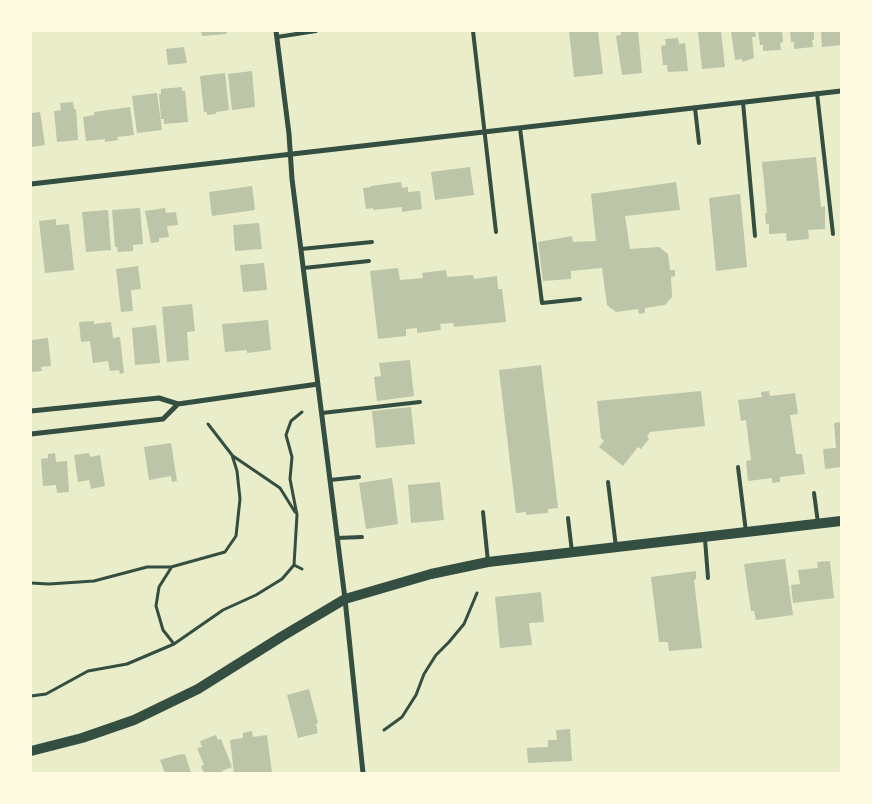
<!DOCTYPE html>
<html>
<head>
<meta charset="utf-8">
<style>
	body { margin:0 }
	#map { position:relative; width:872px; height:804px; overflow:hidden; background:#e9edc9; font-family:Montserrat,sans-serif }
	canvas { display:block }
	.frame { position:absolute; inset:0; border:32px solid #fefae0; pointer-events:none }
</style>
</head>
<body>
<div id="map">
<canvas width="872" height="804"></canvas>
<div class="frame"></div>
</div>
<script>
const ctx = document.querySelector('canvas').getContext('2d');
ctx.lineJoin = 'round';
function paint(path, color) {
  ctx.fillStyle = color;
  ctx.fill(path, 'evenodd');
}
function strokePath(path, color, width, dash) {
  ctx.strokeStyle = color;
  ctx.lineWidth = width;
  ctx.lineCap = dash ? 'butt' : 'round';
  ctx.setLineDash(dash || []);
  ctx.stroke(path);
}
paint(new Path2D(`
	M201,31H226L227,34L202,36Z
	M569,31H598L603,74L574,77Z
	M621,31H638L642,73L622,75L616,36L621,35Z
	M698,31H721L725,67L702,69Z
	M731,31H755L756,37H752L754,58L742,62V59L735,60Z
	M758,31H782L783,42L780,43L781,50L763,51V45H760Z
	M790,31H814V40H812L813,47L794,49V42H791Z
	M821,31H841V45L822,47Z
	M678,38L679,44L685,43L688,71L668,72L667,65H663L661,46L666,45L665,39Z
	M184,47L187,63L168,65L166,49Z
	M252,71L255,107L232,110L228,74Z
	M225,73L229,110L216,112V114L207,115V112H204L200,76Z
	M182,87V91H185L188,122L164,124V119H161L159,94H161V89Z
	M157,93L162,130L137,133L132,96Z
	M73,102L74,109H76L78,140L57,142L54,111L61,110L60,103Z
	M130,107L134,135L117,137L118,140L105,142V139L86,141L83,117L94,115V112Z
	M40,112L45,145L31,147V113Z
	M816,157L821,207L825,206V229L808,230L809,239L787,241L786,233L769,234V224H766L765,213H767L762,162Z
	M470,167L474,195L435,200L431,172Z
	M401,182L402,188L408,187V192L420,191L422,209L402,212V207L373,210V208L366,209L363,188L371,187V186Z
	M676,182L680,210L625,216L630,249L659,247L668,254L670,270H675V276L671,277L672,297L665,305L645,308V313L639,314L638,309L616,312L607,305L602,268L571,271V279L543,281L538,242L572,236L573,242L596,241L591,194Z
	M252,186L255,210L212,216L209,192Z
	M740,194L747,267L716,271L709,198Z
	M140,208L143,244L133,245V251L118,252L117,247H115L112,210Z
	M165,208L166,213L176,212L178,225L167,226L169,237L159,238V242L151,243L145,211Z
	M108,210L111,250L86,252L82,212Z
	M56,219V225L69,224L74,270L45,273L39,221Z
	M259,223L262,249L235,251L233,225Z
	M264,263L267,290L243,292L240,265Z
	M138,266L141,289L131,290L133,311L121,312L116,269Z
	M398,268L400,280L423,278L422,273L446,270L447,277L473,275L474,279L497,276L498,289H502L506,322L454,327L453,323L440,324L441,330L417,333V328L406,329V336L378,339L370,271Z
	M192,304L195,331L187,332L189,360L167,362L162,307Z
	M268,320L271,350L247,353V350L225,352L222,324Z
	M94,321V324L111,322L113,338L120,337L124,373L120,374L119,370L110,371L108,361L93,363L90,341L81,342L79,322Z
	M156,325L160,363L135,365L132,328Z
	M48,338L51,366L41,367L42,371L31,372V340Z
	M410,360L414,396L377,401L374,377L381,376L379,363Z
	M541,365L558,508L548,509V513L526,515V512L516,513L499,370Z
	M701,391L705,426L650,432L647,436L649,439L641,449L638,447L623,466L599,447L604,441L601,438L597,401Z
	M769,391L770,396L795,393L798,414L790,415L796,454H802L805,474L780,477V482L772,483V478L748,481L746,461L751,460L746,420L741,421L738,400L762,397L761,392Z
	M411,407L415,444L376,448L372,411Z
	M841,422V467L825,469L823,449L836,448L834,423Z
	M171,443L177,481L172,482L171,476L149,480L144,447Z
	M55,453L56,462L67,461L69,492L57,493L56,485L43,486L41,459L48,458V454Z
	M89,453L90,457L100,455L105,486L91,489L89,480L78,482L74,455Z
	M392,478L398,524L366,529L359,483Z
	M440,482L444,520L411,523L408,485Z
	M785,559L793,615L756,620L754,611H751L744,564Z
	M830,561L834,598L793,603L791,585L800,584L798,570L818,568L817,562Z
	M696,571V579L694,580L702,648L669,651L668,642H659L651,577Z
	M541,592L544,622L529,623L532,645L500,648L495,597Z
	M309,689L318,723L316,724L318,733L298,738L287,695Z
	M570,729L572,761L528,763L527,748L548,747V740H557L556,730Z
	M252,731L253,737L267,735L272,773H234L230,740L243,738V733Z
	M216,735L218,740L221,739L232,767L222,771L223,773H204L201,766L204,765L197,748L202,747L200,741Z
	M181,754V755L185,754L191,773H165L160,760Z`), '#bcc5a7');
strokePath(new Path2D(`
	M233,456L280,488L295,512
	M294,565L302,569
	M171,568L159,587L156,606L163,630L174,644
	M31,583L49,584L94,581L147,567H171L225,552L236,536L240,499L237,471L232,455L208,424
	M31,696L46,694L88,671L127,664L174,644L223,610L256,595L282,579L294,565L297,515L290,479L292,457L286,435L291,421L302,412
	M384,730L402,717L416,695L424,674L436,655L449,642L464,624L477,593`), '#344e41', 3);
strokePath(new Path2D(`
	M473,31L496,232
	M277,37L316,31
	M817,93L833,234
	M743,102L755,236
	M695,108L699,143
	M520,128L542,303L580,299
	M301,249L372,242
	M304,268L369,261
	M322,413L420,402
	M738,467L746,532
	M330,480L359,477
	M608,482L616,547
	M814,493L818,523
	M483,512L488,562
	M568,518L572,552
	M337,538L362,537
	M705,539L708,578`), '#344e41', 4);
strokePath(new Path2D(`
	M276,31L289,134L292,179L345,599L363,773
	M31,184L841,91
	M31,411L159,398L178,404L318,384
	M31,434L163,419L178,404`), '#344e41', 5);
strokePath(new Path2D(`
	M31,751L82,738L134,720L198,689L281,637L345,599L431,574L488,562L841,521`), '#344e41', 10);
</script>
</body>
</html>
